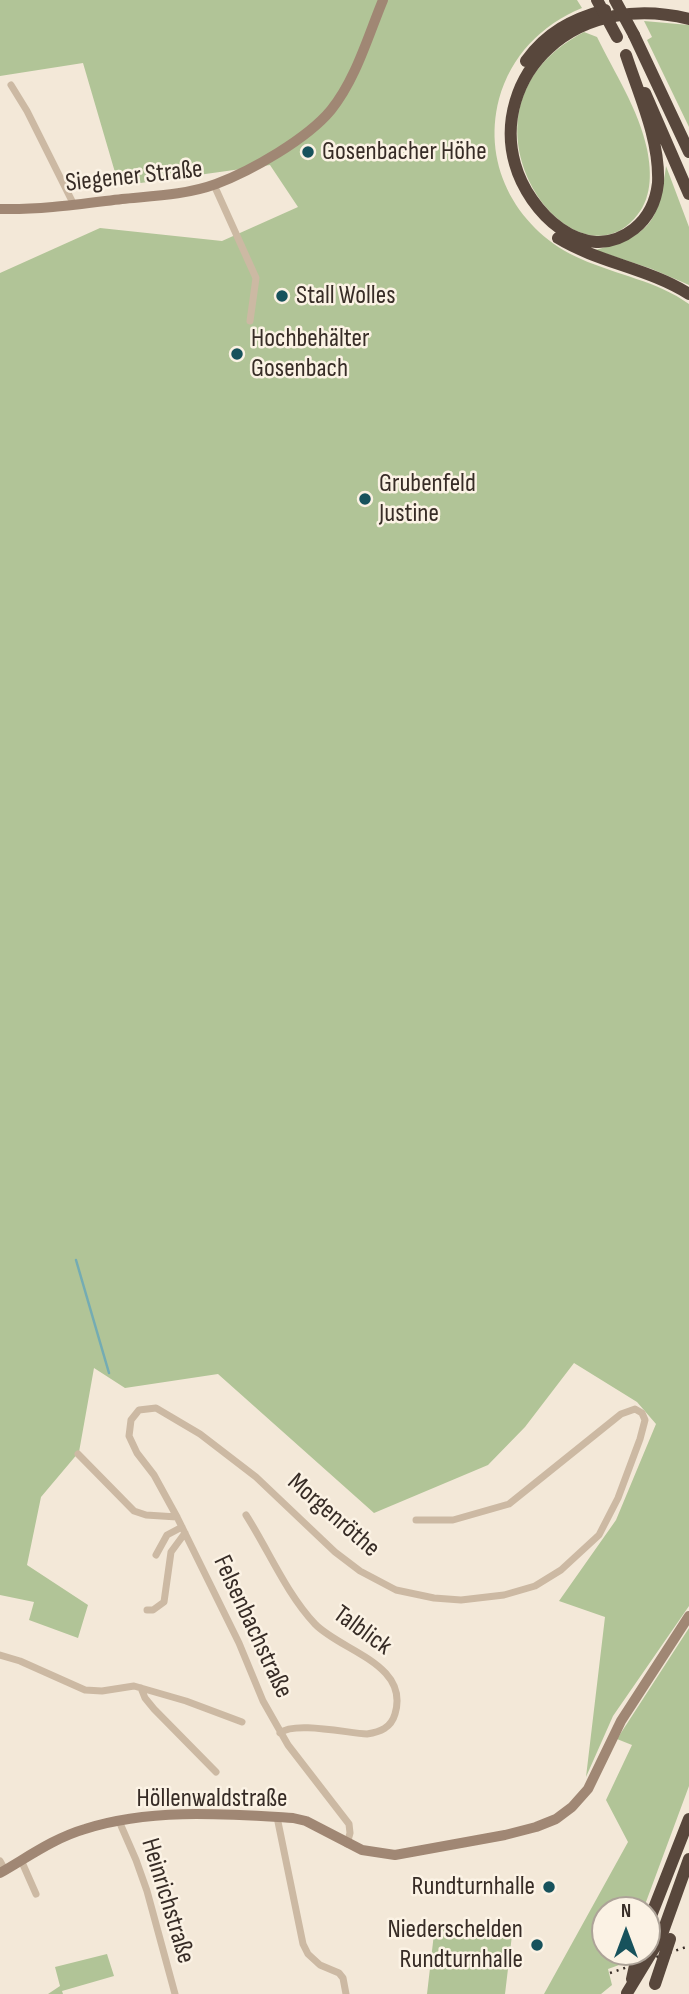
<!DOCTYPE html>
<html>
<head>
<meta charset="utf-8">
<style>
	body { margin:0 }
	#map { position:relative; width:689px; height:1994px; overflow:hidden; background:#f3e8d8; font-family:"Sofia Sans Condensed",sans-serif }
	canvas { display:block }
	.north { position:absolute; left:591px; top:1896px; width:70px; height:70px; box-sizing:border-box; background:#fbf2e4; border:2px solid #ada398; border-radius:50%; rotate:0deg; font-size:19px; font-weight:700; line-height:28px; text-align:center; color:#372c26 }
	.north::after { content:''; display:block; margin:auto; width:24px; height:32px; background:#17525c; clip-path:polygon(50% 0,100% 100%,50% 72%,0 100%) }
</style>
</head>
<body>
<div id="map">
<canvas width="689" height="1994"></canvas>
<div class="north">N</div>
</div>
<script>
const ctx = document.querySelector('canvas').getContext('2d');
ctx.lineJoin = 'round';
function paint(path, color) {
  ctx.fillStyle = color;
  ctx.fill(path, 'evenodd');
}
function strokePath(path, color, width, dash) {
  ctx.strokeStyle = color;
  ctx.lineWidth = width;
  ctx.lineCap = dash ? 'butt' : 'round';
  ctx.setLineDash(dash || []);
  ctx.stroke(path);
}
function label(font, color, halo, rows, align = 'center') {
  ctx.font = font + ' "Sofia Sans Condensed",sans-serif';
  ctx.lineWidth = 5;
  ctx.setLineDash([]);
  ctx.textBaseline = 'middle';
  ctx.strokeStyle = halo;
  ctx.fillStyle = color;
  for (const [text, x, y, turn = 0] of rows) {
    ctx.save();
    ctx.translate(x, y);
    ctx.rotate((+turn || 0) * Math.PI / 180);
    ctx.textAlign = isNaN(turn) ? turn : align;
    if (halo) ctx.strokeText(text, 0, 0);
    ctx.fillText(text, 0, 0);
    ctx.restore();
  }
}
paint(new Path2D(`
	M0,0H577L582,8C541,25 511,56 499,99C481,167 519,232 581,259C617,275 657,281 689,304V1606L613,1716L586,1777L605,1617L559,1601L616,1520L656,1424L637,1402L574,1363L525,1427L488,1465L374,1513L218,1374L125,1388L94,1368L79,1452L41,1497L27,1565L88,1605L78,1638L29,1620L34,1602L0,1595V273L100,228L222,241L298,207L270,165L119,186L83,63L0,76Z
	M644,21L689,25V127L647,40L652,37Z
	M584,32L597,37C614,72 639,110 647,149C652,174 652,200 634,219C568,292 438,108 584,32Z
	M666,166L689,227V285L652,269L595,250C651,236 659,221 666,166Z
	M689,1628V1786L643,1910H605V1952H629L630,1961L608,1969L612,1985L601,1994H544L628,1842L606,1800L632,1745L617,1739Z
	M435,1925L512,1935L505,1994H427Z
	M107,1954L114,1976L62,1991L63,1994H48L60,1986L55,1967Z`), '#b1c497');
strokePath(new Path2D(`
	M76,1260L109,1373`), '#74acb3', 2.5);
strokePath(new Path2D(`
	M11,85L27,111L74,205
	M214,185L256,278L250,321
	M78,1454L134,1511L146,1515L177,1517
	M246,1515C269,1551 286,1593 315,1624C341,1651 410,1664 395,1714C391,1728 380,1732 367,1734C347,1733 294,1721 280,1733
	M156,1555L167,1535L182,1527
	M147,1610H153L164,1602L171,1552L185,1533
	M0,1655L20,1661L85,1690L102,1691L134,1686L186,1701L242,1722
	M141,1688L145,1698L154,1709L216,1772
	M277,1817L303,1944L308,1954L320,1965L339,1973L343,1978L346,1994
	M119,1821L136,1860L147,1891L175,1994
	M347,1844L350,1833L349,1824L288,1745L263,1701L239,1643L177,1517L154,1475L137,1453L129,1436L131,1420L139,1410L156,1408L200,1434L256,1477L335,1552L360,1571L396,1590L434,1598L461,1600L504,1595L535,1586L561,1570L599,1535L618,1498L640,1439L645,1420L642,1413L635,1409L621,1414L509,1504L453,1520H416
	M21,1860L36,1894
	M0,1861L5,1870`), '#ccb9a3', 7);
strokePath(new Path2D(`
	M0,209C41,210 81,204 122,199C152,196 186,195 216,184C251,171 307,139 331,110C356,79 368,36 383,0
	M0,1873C28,1857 54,1838 85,1829C150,1808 226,1814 293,1818L306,1821L362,1850L395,1855L505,1835L536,1827L556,1819L572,1807L588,1789L621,1721L689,1616`), '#a08774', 10);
strokePath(new Path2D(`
	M634,35L689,152
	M626,55C639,95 660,140 658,183C656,201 648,218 634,229C584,268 528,211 515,164C503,122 517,77 549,48C587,13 641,7 689,19
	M526,61C546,33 572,19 605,10
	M645,93L689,194
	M558,238C599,263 648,268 689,294
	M647,1926L689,1819
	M661,1937L689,1859`), '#58473c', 12);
strokePath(new Path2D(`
	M610,1973L689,1946`), '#372c26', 2.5, [2, 5]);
strokePath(new Path2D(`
	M597,0L617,37
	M615,0L634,35
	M632,1979L638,1952
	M655,1984L670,1939
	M627,1993L661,1937`), '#58473c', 12);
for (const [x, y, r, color] of [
	[308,152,7,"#17525c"],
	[282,296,7,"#17525c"],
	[237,354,7,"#17525c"],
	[365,499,7,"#17525c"],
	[549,1887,7,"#17525c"],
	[537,1945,7,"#17525c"]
]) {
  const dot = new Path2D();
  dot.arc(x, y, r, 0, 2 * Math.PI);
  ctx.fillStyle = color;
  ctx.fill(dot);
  strokePath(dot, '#fbf2e4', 2.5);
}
label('26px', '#372c26', '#fbf2e4', [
	["Gosenbacher Höhe",322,152],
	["Stall Wolles",296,296],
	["Hochbehälter",251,339],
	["Gosenbach",251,369],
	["Grubenfeld",379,484],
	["Justine",379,514],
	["Rundturnhalle",535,1887,"right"],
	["Niederschelden",523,1930,"right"],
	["Rundturnhalle",523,1960,"right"]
], 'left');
label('26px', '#372c26', '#fbf2e4', [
	["Siegener Straße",134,177,-6],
	["Morgenröthe",333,1516,41],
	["Felsenbachstraße",252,1627,65],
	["Talblick",362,1631,36],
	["Höllenwaldstraße",212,1799],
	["Heinrichstraße",167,1901,73]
]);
</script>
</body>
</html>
